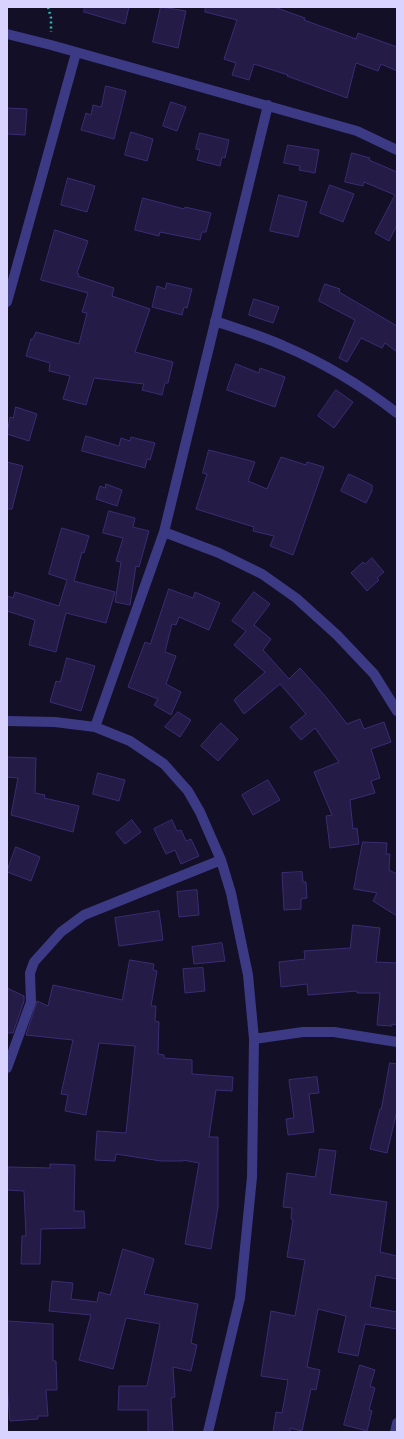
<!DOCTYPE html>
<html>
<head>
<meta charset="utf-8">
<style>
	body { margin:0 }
	#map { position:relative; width:404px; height:1439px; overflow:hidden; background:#130f26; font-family:Montserrat,sans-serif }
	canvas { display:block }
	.frame { position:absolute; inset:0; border:8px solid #d9d4ff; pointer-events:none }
</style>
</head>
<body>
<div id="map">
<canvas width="404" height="1439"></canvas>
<div class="frame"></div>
</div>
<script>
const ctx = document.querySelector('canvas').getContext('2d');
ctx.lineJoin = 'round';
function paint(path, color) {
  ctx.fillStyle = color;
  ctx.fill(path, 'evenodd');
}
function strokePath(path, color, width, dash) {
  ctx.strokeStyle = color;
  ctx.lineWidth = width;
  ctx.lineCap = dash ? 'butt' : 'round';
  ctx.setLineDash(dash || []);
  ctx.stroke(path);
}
const building = new Path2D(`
	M85,7H129L125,24L84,12Z
	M161,7L186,11L178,48L153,42Z
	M206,7H274L305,18L304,20L356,39L358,33L397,47V71L381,64L378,71L356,63L347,98L287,76L288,75L254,64L249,80L232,75L236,63L224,59L237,20L205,12Z
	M106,86L126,91L114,139L81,130L86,113L91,115L93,105L101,107Z
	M171,102L186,107L177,131L163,126Z
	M7,108L27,109L25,135L7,134Z
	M131,132L153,139L147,161L125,155Z
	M200,133L229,140L225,158L222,157L220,166L197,160L200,150L196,149Z
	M288,145L319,150L315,173L299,170L300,166L284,163Z
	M352,153L370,158L369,160L397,172V225L389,241L375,233L395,195L364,182L363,186L345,182Z
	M68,178L95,186L87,212L61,205Z
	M330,185L354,194L343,222L320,213Z
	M279,195L307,202L298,237L270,231Z
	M143,198L184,209L185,207L211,213L206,232H202L200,240L160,232L159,236L135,230Z
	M55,230L88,241L77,273L79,274L78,276L114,288L112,296L150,309L135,352L173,362L168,383H165L162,395L142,390L144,384L94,378L86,405L63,399L70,376L49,371L50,363L26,356L31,339H33L36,332L79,344L87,313L82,312L88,293L41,280Z
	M167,283L192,289L187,308L184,307L182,315L152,307L157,286L165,289Z
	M325,284L340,289L339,292L397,326V352L385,343L382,348L361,338L347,362L339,358L355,320L319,301Z
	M254,299L279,307L273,323L249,315Z
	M236,364L259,373L260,368L285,377L275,407L227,390Z
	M336,390L353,402L334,428L318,416Z
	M16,407L37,414L29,441L7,434L10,417L13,418Z
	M86,436L119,446L121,438L130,441L131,437L155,443L150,460L147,459L145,468L82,451Z
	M209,450L255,462L248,481L267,489L281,457L306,465L307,462L324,467L293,555L270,546L274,536L253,531L254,527L196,509L207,474L203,473Z
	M7,462L23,466L12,509H7Z
	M349,474L372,485V491L366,503L341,491Z
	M106,484L122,490L117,506L96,499L100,486L105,488Z
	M109,511L135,518L133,527L149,531L139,567L136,566L130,605L115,602L121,562L116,561L123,538L103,533Z
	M62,528L89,536L84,553L82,552L74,581L115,592L106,623L66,613L56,652L29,645L35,620L7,611V596L13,598L15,592L59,606L67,580L49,574Z
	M372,558L384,572L377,578L379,580L367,591L351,573L363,562L365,564Z
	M169,589L193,598L195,592L220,603L209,630L179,617L176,625L172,624L165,652L176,656L166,684L181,692L171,715L154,705L158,699L128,687L145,642L150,644Z
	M254,592L270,604L254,625L271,639L263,650L289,679L300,668L326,697L347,724L360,719L364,729L384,722L391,742L371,749L380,778L371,781L375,793L350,800L353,829L357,828L359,844L330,848L326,816L332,815L314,772L339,762L315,728L301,740L290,727L306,714L280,684L244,714L234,700L265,672L234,645L246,631L232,621Z
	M67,658L95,666L81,711L50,702L56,681L60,682Z
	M178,712L191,720L180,737L165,727Z
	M221,723L238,739L218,761L201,746Z
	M8,757L36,758L35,793L45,795L44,798L79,806L73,832L11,815L18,778L7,777Z
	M98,773L125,780L119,801L93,794Z
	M268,780L280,800L253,815L242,795Z
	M132,820L141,832L125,844L116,833Z
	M172,820L177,831L181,830L186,841L191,839L199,856L181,864L175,850L166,854L154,829Z
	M363,842L387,843L386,854H390L389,870L397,874V916L373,901L377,893L354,889Z
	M16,847L40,857L31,881L7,872Z
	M302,872L303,882H306L307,898L301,899V909L284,910L282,873Z
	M197,890L199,915L179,917L177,892Z
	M159,911L163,940L119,946L115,918Z
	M353,925L380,928L376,962L397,963V1025L392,1024V1026L377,1025L380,993H357V991L308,995L307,984L281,987L279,962L305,959L304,951L350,948Z
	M222,943L225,961L194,964L192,947Z
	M130,960L154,964L153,970L157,971L151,1006H156L155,1021L159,1022L158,1054L164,1055V1058L192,1060V1074L233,1077L232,1091L216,1090L209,1137H218V1207L211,1249L185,1244L199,1163L183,1160V1161H161L116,1154L115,1161L95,1160L97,1131L126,1133L135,1046L99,1043L86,1115L65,1111L68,1095L61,1094L73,1040L26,1035L37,1001L48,1006L53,985L122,1000Z
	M203,968L205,991L185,993L183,969Z
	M7,988L24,996V1001L13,1033H7Z
	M390,1063L397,1064V1111L387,1153L370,1149L380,1109H381Z
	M317,1077L319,1093L309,1094L314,1132L288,1135L286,1119L294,1118L289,1080Z
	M320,1149L336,1151L330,1194L387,1202L380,1252L397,1256V1279L376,1275L370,1307L397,1312V1329L365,1324L358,1356L338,1352L346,1316L318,1309L307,1367L320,1370L316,1390L311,1389L302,1431L290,1428V1432H273L276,1412L282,1413L288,1380L261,1376L271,1311L295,1316L305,1260L287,1257L293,1220L291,1219L292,1208L283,1207L287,1173L315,1177Z
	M50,1164L75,1165L74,1211H84L85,1228L41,1229L40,1264H21L22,1236H26L24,1191L7,1190L8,1167L50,1168Z
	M123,1249L154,1259L144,1294L198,1304L191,1343L197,1345L191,1371L173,1367L175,1397L171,1398L173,1432H148V1410H118L119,1386H147L160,1324L126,1318L113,1369L79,1360L91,1315L49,1311L52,1281L73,1283L71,1299L97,1302L99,1292L110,1295Z
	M7,1321L53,1324V1361H56L57,1390H46L48,1416H38V1419L10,1421L7,1385Z
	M360,1365L375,1370L370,1386L375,1388L369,1410L372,1411L367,1431L344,1425Z`);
paint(building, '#241b47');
strokePath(building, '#3b2d73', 1);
strokePath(new Path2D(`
	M48,7L51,18V32`), '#2fb8b0', 2.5, [2, 3]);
strokePath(new Path2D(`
	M7,34L51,45L357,131L397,150
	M7,302L76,53
	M215,321C238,329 262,336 284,346C324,363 362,386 397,413
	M164,532L219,553L262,574L296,598L337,635L374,674L397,711
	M7,721L55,722L95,727L130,741L164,764L188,791L200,812L221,860L231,893L248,975L254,1039L252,1177L240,1298L208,1432
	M95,727L164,532L268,105
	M254,1039L303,1032H334L397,1042
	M7,1068L31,1002L30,973L34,962L61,932L84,915L221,860
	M395,1432L397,1423`), '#3d3a85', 10);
</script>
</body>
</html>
